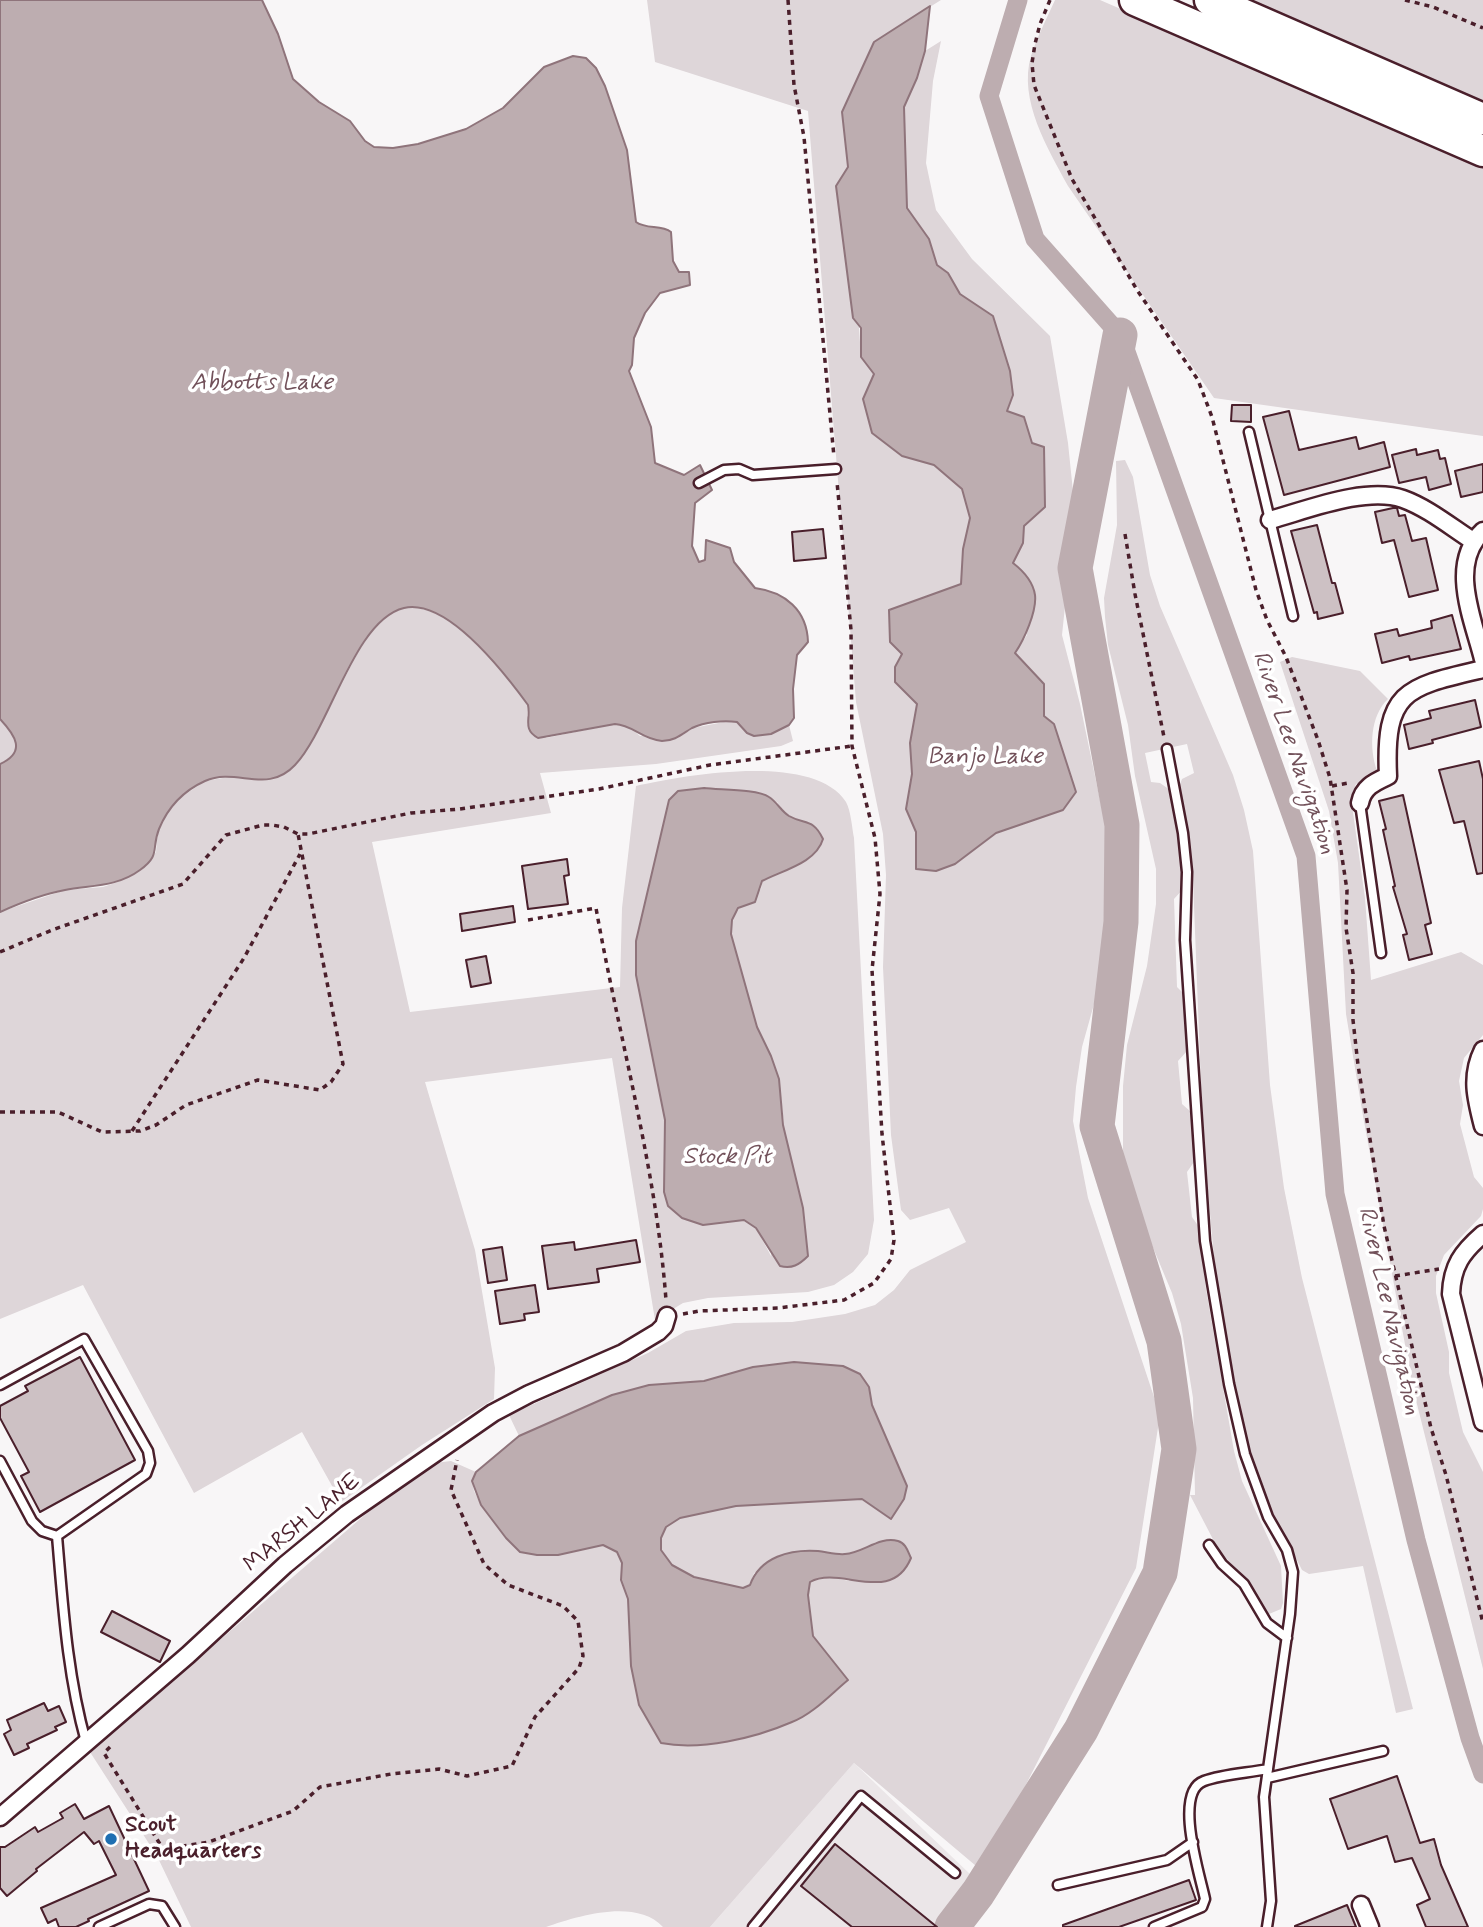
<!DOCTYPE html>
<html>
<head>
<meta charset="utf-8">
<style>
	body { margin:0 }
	canvas { display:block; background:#f8f6f7 }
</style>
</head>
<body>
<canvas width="1483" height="1927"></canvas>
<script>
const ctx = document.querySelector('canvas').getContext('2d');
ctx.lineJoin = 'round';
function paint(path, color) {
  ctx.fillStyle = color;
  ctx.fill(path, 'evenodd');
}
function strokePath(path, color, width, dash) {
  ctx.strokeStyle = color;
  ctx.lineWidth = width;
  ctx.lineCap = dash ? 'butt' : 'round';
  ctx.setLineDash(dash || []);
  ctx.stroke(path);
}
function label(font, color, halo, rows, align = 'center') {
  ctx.font = font + ' Mynerve,sans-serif';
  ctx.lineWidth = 7;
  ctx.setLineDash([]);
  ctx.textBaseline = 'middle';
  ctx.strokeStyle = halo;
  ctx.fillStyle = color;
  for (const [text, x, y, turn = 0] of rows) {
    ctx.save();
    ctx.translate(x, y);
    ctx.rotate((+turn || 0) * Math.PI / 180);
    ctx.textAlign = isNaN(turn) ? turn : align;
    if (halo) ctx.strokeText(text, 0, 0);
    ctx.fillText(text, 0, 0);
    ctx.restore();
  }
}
paint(new Path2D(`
	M854,1763L971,1875L932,1927H710Z`), '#ebe6e8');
paint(new Path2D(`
	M647,0H941L874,42L842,112L848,167L861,357L874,374L863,399L902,456L934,465L962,489L970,517L963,549L961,584L902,654L895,682L917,704L910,743L912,774L906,809L916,832V869L955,864L995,833L1063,810L1044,716V684L1015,653L1027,635L1013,563L1023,543L1032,443L1024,417L1007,411L1013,395L1010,371L993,316L960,294L948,273L937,265L929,239L907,208L904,107L917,78L925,51L941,41L933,81L926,163L936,210L972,259L1050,336L1068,443L1075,511L1062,635L1080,704L1111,853L1116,893L1112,940L1082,1047L1076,1087L1073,1121L1088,1198L1160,1415L1136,1568L982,1871L854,1763L710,1927H663C636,1898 578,1916 546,1927H191L157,1856L90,1752L374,1507L435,1463L451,1461L476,1472L472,1481L474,1491L481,1505L493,1521L558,1555L603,1545L617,1552L622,1563L621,1580L628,1599L631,1666L639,1705L697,1746L747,1736L794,1722L848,1680L813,1636L808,1595L810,1581C822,1575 835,1578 849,1581L876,1542L858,1552L845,1554L815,1551L754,1573L750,1585L744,1588L694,1577L672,1565L661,1550V1538L666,1527L680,1518L737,1506L863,1499L891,1519L881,1425L872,1404L869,1387L753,1367L704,1381L649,1385L612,1395L519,1436L509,1415L648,1353L686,1331L734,1323L792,1322L845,1314L875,1305L894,1290L910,1270L966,1242L949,1208L910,1220L901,1210L891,1135L883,967L886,875L883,834L856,702L808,111L655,62Z
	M1055,0H1100L1483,166V436L1214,398L1068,186C1048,149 1018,100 1031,56C1037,37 1047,18 1055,0Z
	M1240,0H1483V106Z
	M1125,460L1133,477L1150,575L1160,606L1233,775L1244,810L1253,851L1270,1085L1284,1188L1302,1278L1413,1709L1396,1713L1363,1566L1309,1574L1302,1570L1258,1483L1235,1389L1216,1279L1203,1137L1193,880L1179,787L1182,779L1194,773L1187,744L1145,753L1151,782L1160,783L1170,790L1178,834L1183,889L1174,899L1177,987L1185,995L1187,1051L1178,1061L1182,1104L1191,1112L1194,1162L1187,1172L1192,1217L1199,1227L1206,1289L1234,1451L1242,1481L1281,1566L1283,1603L1281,1609L1269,1614L1266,1613L1255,1593L1217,1547L1190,1495H1195L1193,1398L1181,1324L1172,1293L1129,1190L1123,1160V1086L1127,1045L1147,966L1156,904V869L1135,776L1128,725L1108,645L1105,617L1104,598L1117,525L1116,461Z
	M407,607C458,608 501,667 528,705L527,716L546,738L615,724H626L640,736L683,735L693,728L729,721L737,722L747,733L760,736L771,734L789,725L793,741L781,746L656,764L540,773L551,813L372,842L410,1012L620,987L622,908L636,786C685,775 814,752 846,802C851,811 852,828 854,838L874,1220L868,1254L853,1272L834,1285L808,1292L708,1298L683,1303L655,1320L612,1058L425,1082L475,1250L495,1368L494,1399L422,1445L341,1502L302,1432L194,1493L83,1285L0,1319V912L65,890L103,887L118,882L139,871L156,852L158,830L171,804L205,781L235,776L256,780L312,740L365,639L380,621L395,611ZM678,791L777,802C780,806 784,813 789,816C805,825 813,819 823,839L782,871L762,882L761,889C743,903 732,911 731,934L757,1027L771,1056L779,1079L784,1125L771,1256L756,1228L744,1220L703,1225L683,1218L668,1206L664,1192L665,1120L636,975V941L669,800Z
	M1292,657L1360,671L1388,699C1370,716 1369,748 1377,771L1356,784L1351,798L1365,898L1371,980L1461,952L1483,965V1035L1464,1058L1459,1081L1463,1105L1460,1124L1474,1177L1483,1188V1209L1481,1216L1444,1255L1436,1276V1293L1449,1352V1373L1463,1432L1483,1472V1669L1413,1388L1363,1116L1346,1014L1338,863L1329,811L1280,662Z
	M0,719C15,735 27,752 0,764Z`), '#ded6d9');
const water = new Path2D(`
	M0,0H262L278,34L293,79L319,102L350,121L365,141L374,147L393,148L418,144L466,129L503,108L544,67L573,56L586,58L596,68L605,86L627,150L636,222C647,230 661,224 671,232L673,261L679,272H689L690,285L660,293L645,313L634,338L632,365L629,371L651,427L655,463L684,475L700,465L712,490L695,503L692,546L699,562L705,560L706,540L730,548L734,562L755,588C785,592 807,610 808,642L797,655L793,689L794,718L789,725L771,734L754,736L747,733L737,722C723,720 705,722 692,728C682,734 675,741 662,741C641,739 633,725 615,724L538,738C522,729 531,719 528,705C506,675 448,598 404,608C354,620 330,728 295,765C267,795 237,767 205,781C183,791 168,807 159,829C151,849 161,855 140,870C117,887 92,885 65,890C43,894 20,903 0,912V764C27,752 15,735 0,719Z
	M930,6L925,51L917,78L904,107L907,208L929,239L937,265L948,273L960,294L993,316L1010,371L1013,395L1007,411L1024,417L1032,443L1044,447L1045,507L1024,526L1023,543L1013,563C1022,570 1033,581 1035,595C1037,611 1024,640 1015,653L1044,684V716L1054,724L1076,792L1063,810L996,833L955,864L936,871L916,869V832L906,809L912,774L910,743L917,704L895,682V667L902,654L890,642L889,610L961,584L963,549L970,518L962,489L934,465L902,456L872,433L863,399L874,374L861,357V328L853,318L836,186L848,167L842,112L874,42Z
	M704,788C720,790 757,789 769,797C777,802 781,811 789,816C805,825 813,818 823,839C816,863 783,870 762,881L755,902L738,908L732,920L731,934L757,1027L771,1056L779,1079L783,1125L803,1208L808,1256C799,1265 792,1269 780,1266L756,1228L744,1220L703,1225L682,1218L668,1206L664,1192L665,1120L636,975V941L669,800L678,791Z
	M794,1362L843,1366L860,1374L869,1387L872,1405L907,1486L904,1499L891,1519L862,1499L736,1506L680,1518L666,1527L661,1538V1550L672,1565L694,1577L743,1588L750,1585C760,1557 790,1549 818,1551C827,1552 837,1555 845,1554C863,1553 879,1536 898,1541C906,1543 908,1552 911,1558C891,1606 840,1565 810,1582L808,1595L813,1636L848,1680C831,1694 813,1714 792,1722C755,1738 701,1751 661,1743L639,1705L631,1666L628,1599L621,1580L622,1563L617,1552L603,1545L558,1555H537L520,1552L506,1538L481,1505L472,1481L476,1472L519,1436L612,1395L649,1385L704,1381L753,1367Z`);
paint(water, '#bdadb0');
strokePath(water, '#8f747b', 2);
strokePath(new Path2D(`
	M1018,0L989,96L1035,239L1120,335L1306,856L1335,1194L1416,1540L1470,1738L1483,1774`), '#bdadb0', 19);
strokePath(new Path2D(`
	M952,1927L978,1893L1081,1730L1160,1573L1179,1449L1164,1341L1097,1126L1121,922L1122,825L1075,568L1120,335`), '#bdadb0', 35);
const building = new Path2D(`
	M1232,405H1251V422L1231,421Z
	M1289,411L1299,450L1356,437L1359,449L1384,442L1390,467L1284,495L1263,417Z
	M1416,449L1417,455L1438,450L1440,459L1445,458L1451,484L1429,490L1426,477L1399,483L1392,455Z
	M1483,464V492L1461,497L1455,471Z
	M1393,508H1397L1399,516L1405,515L1412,541L1426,538L1438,590L1409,597L1394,540L1382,543L1375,512Z
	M1317,525L1332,583H1335L1343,613L1318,619L1317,612L1314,613L1291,531Z
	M823,529L826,558L794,561L792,532Z
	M1452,615L1461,649L1410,660L1409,656L1382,663L1375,634L1397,629L1399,636L1432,628L1431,621Z
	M1475,700L1481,727L1432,740L1433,743L1409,749L1404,725L1431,718L1429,711Z
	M1479,761L1483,779V873L1477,874L1464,821L1454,823L1439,770Z
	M1403,795L1431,923L1425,925L1432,954L1409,960L1403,935L1407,934L1393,887L1395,886L1383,830L1386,829L1379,801Z
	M567,859L569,875L564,876L568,904L528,909L522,866Z
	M513,906L515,922L462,931L460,914Z
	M486,956L491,983L471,987L466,960Z
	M636,1240L640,1262L597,1269L599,1282L548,1289L542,1246L574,1242L575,1250Z
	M502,1247L507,1280L488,1283L483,1250Z
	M535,1285L539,1312L524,1314L525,1320L500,1324L495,1291Z
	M80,1357L135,1460L40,1512L21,1476L29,1472L0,1418V1406L28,1391L25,1386Z
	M112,1611L170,1641L160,1662L101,1632Z
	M44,1703L48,1711L59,1706L66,1722L55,1727L57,1730L27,1744L29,1748L14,1755L4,1734L11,1730L7,1720Z
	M1397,1776L1420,1843L1434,1839L1441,1865L1468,1927H1426L1417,1905L1430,1899L1412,1858L1395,1862L1387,1836L1348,1849L1330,1799Z
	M75,1804L84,1819L109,1806L149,1891L88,1919L89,1921L76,1927H59L56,1919L48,1923L41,1908L116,1875L99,1841L94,1844L84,1832L36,1869L37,1871L7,1896L0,1888V1847H5L35,1827L38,1832L63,1818L60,1813Z
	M835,1844L937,1927H852L801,1886Z
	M1189,1880L1196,1900L1119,1927H1063V1925Z
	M1347,1905L1356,1927H1295V1926Z`);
paint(building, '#cdc1c4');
strokePath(building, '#4a1f2b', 2);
const lane = new Path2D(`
	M1249,432L1293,616
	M699,483L724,470L739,469L753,475L836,469
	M1167,749L1183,833L1187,872L1185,940L1205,1241L1229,1384L1245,1454L1268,1517L1287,1550L1293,1572L1290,1614L1264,1797L1271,1901L1267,1927
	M1360,803L1381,953
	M0,1385L84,1339L148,1451L150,1463L146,1474L57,1536
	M0,1461L32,1521L42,1531L57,1536
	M57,1536C63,1605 67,1674 86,1742
	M1209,1545L1222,1564L1244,1584L1267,1623L1287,1638
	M1267,1778L1383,1751
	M1058,1885L1167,1860L1193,1842
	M99,1927L149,1904L162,1906L175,1927
	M753,1927L861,1796L955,1873
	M1154,1927L1202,1907L1205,1899C1200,1875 1173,1792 1204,1781C1223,1774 1248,1773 1268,1769`);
const street = new Path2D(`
	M1270,520C1307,510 1366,486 1403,499C1428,508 1451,527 1473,541
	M1483,531C1448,564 1473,619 1483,659
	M1360,803C1363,787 1375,782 1388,776C1384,690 1406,687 1483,669
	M1483,1050C1470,1076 1476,1099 1483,1126
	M1483,1234C1462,1252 1452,1266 1451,1294L1483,1422
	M0,1817L188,1655L285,1565L347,1514L493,1413L529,1394L623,1353L658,1332L664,1326L667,1316
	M1361,1905L1370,1927`);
const highway = new Path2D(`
	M1135,0L1483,151
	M1210,0L1483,119`);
strokePath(lane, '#4a1f2b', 13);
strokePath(street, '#4a1f2b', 21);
strokePath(highway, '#4a1f2b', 35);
strokePath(new Path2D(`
	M788,0L794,85L804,137L834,457
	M1050,0L1040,24L1035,44L1032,63L1034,85L1072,179L1137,290L1198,380L1212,417L1256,590L1267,620L1286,657L1318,740L1330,778L1347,890L1346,928L1353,973V1020L1358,1065L1384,1226L1431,1428L1446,1475L1483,1623
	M1405,0L1433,7L1483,28
	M1125,534L1135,594L1164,737
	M1332,786L1348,783
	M528,920L596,908C619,1038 656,1167 666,1300
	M0,952L52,930L183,884L226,835L263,825H272L284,827L298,834H308L411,813L460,809L599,789L710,765L852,746
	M0,1112H58L102,1132L140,1131L156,1125L186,1105L258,1080L320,1090L331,1082L343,1064L298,834
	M132,1131L244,958L300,854
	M1395,1276L1439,1269
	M683,1314L699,1311L778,1308L844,1300L874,1283L891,1259L894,1240L882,1134L872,970L880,894L875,838L852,746L851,630L837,482
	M110,1747L104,1753L163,1849L209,1842L293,1811L320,1787L391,1774L439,1769L467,1776L512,1766L535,1717L579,1668L583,1656L578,1621L563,1606L508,1585L484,1564L451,1490L457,1460`), '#4a1f2b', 3.5, [5, 5]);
strokePath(lane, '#fff', 8);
strokePath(street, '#fff', 16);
strokePath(highway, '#fff', 30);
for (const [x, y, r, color] of [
	[111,1839,7,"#1f6fb2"]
]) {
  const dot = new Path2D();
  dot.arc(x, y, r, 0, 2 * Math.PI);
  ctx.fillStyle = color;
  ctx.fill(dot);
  strokePath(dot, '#fff', 2.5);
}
label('23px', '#4a1f2b', '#fff', [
	["MARSH LANE",303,1524,-39]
]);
label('bold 23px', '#4a1f2b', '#fff', [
	["Scout",125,1826],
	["Headquarters",125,1852]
], 'left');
label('italic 24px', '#72515a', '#fff', [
	["Abbotts Lake",262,384],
	["River Lee Navigation",1293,753,71],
	["Banjo Lake",985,758],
	["Stock Pit",727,1158],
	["River Lee Navigation",1388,1311,77]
]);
</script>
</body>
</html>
